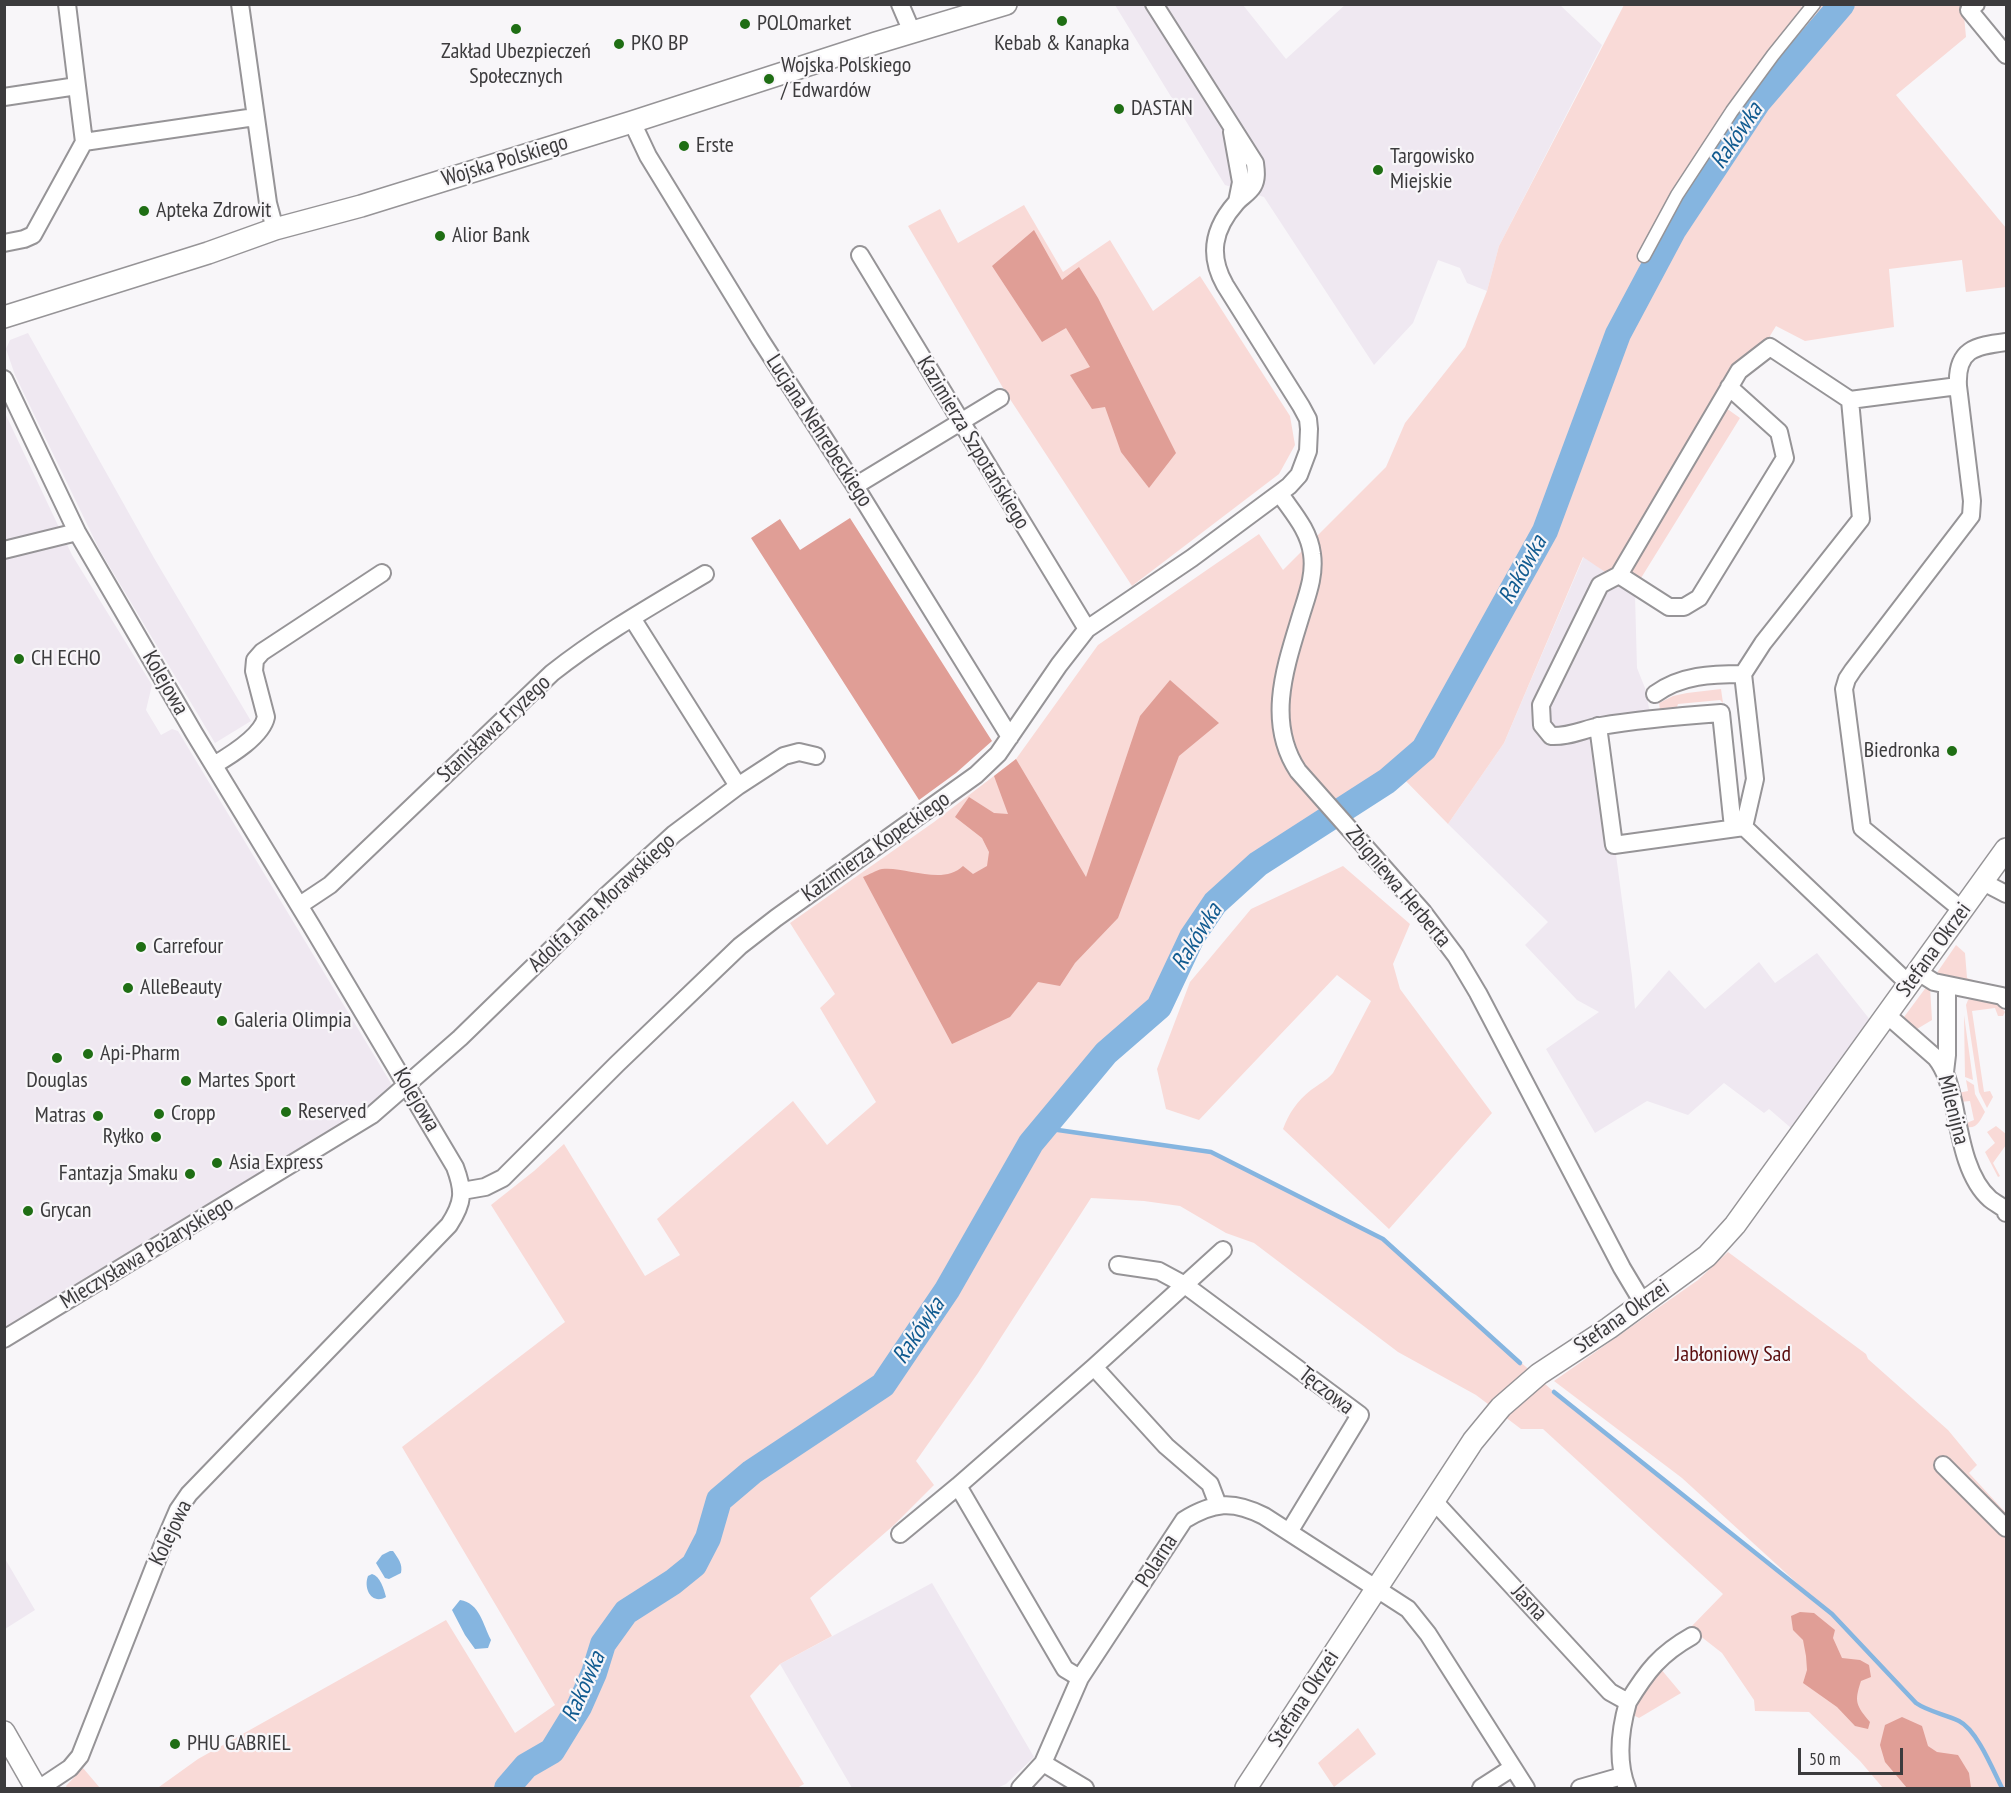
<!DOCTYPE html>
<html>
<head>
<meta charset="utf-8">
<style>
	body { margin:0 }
	#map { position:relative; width:2011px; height:1793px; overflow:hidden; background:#f8f6f9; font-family:"PT Sans Narrow",sans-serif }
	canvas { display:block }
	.frame { position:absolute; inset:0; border:6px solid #3c3b3d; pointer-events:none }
	.scale { position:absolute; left:1798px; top:1748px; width:105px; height:27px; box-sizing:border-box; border:3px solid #3c3b3d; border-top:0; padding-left:8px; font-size:18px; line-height:21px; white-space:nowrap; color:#3c3b3d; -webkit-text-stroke:4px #f8f6f9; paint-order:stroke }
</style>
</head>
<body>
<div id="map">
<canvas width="2011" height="1793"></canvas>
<div class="frame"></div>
<div class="scale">50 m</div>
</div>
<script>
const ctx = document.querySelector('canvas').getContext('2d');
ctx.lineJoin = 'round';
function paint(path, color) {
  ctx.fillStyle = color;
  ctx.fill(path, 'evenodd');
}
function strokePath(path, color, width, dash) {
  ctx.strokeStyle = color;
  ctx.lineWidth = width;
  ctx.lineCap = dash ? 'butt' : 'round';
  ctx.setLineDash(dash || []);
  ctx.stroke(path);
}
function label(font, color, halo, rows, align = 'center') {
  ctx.font = font + ' "PT Sans Narrow",sans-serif';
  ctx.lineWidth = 4.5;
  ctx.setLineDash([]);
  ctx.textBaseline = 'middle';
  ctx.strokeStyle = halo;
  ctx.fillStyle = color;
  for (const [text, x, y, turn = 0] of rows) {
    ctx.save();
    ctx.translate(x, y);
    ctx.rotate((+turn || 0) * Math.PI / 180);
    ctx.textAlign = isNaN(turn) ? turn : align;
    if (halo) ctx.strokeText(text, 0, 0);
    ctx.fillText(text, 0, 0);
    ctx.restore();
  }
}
paint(new Path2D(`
	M1346,4L1560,5L1602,45L1499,246L1487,291L1467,283L1460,268L1438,260L1413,323L1374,365L1264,197L1225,185L1115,5H1243L1286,59Z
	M28,333L154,558L251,721L215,743L99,549L15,375L6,349L10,340Z
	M5,413L72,555L152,685L146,710L161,735L172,729L178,731L392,1085L371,1110L5,1328Z
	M1584,556L1635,595L1637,668L1645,688L1650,713L1598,718L1632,976L1635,1009L1669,970L1705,1009L1759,962L1775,983L1817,953L1871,1021L1791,1128L1769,1109L1764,1113L1724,1083L1688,1115L1647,1101L1595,1133L1546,1049L1599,1012L1577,1000L1525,945L1548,922L1448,824L1504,743Z
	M4,1557L35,1610L5,1629H4Z
	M932,1583L1034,1757L1006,1784L997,1788H852L780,1664Z`), '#efe8f1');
paint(new Path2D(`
	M1799,4L1802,7L1805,4L1963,5L1966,37L1896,95L2006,228V287L1966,292L1962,260L1889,269L1894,327L1805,341L1776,326L1726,408L1740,418L1633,591L1583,557L1504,743L1448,824L1398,773L1258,864L1215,903L1192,937L1159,1007L1106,1053L1045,1128L1211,1152L1383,1239L1554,1392L1822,1606L1682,1478L1554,1381L1698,1280L1728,1252L1866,1354L1868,1359L1948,1430L1977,1465L1969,1473L2006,1513V1788H1883L1860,1761L1809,1712L1755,1711L1754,1700L1722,1653L1690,1628L1723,1594L1543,1429H1521L1476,1395L1398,1352L1254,1243L1226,1233L1180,1206L1144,1201L1091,1198L978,1373L916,1461L934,1485L894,1525L810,1598L832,1636L780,1664L750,1696L804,1784L797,1788H160L159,1787L198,1759L446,1620L515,1733L555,1705L402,1447L565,1322L491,1205L534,1171L564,1144L645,1276L680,1255L657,1219L793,1101L827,1145L876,1102L820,1008L835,994L790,923L934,822L1016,759L1098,645L1259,534L1283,570L1386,467L1405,423L1465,347L1487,291L1499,246L1624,5Z
	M1024,205L1063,272L1110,240L1153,311L1200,276L1290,416L1295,445L1279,474L1132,586L1006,393L908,226L940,209L958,243Z
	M1721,689L1723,703L1720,700L1678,704L1677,707L1660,710L1659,703L1673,696L1687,693Z
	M1343,866L1410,924L1393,964L1400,989L1492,1113L1389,1229L1283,1129C1289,1113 1297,1101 1311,1090C1319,1084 1326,1081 1333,1073L1371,1001L1337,975L1199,1120L1166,1109L1157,1069L1190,982L1251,909Z
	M1956,945L1965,953L1967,978L1973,980L1974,986L1934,977Z
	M1927,986L1930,987L1932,1020L1917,1029L1904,1017Z
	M1972,999L1998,1004L2005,1012L2003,1016H1998L1995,1008L1972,1011L1984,1092L1990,1091L1993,1097L1987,1108L1979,1092L1966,1005L1968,1000Z
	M1964,1015L1973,1080L1965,1077Z
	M1966,1080L1974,1085L1975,1094L1985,1112C1980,1120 1978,1129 1966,1127L1964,1124L1974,1120L1970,1101L1960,1102L1958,1093L1968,1091Z
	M1996,1126L2006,1134V1145L1993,1163L2000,1176L1998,1177L1985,1152L1995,1143L1987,1132Z
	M1660,1668L1681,1693L1639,1718L1633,1715L1640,1697Z
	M1358,1728L1376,1754L1334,1787L1318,1763Z
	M83,1768L100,1788H67L66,1786Z`), '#f9dad7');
paint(new Path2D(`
	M1034,230L1062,280L1079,267L1098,298L1176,453L1149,488L1121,452L1105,407L1092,409L1070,375L1090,367L1066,328L1042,342L992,266Z
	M850,518L992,741L956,773L919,800L751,538L780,519L800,550Z
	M1170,680L1219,723L1179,756L1118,918L1075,963L1060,986L1038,982L1010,1017L952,1044L863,877C869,875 876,870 882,869C905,866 943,886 963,866L973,874L987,866L989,852L982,838L955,817L969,797L994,813L1008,814L994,776L1016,759L1086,877L1140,716Z
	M1800,1612L1814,1613L1835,1630L1833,1638L1842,1658L1860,1660L1869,1665L1871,1677L1861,1681C1854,1702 1856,1705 1870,1722L1868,1729L1855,1726L1837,1707L1803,1683L1807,1670L1806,1656L1803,1640L1793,1630L1791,1616Z
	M1902,1717L1922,1726L1928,1746L1937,1752L1958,1755L1969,1773L1971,1788H1907L1885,1762L1880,1745L1885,1725Z`), '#e09e96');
paint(new Path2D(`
	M390,1551H393C398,1558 403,1564 401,1573L389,1579L385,1578L376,1563L382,1555Z
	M372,1574C380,1576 384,1589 386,1597C372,1605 363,1589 368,1576Z
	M460,1600C480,1603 483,1625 491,1640L488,1648L475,1649L465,1635L452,1610Z`), '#85b5e0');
strokePath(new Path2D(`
	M1044,1128L1211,1152L1383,1239L1520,1363
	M1554,1392L1832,1614L1916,1703C1929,1712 1945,1714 1959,1721C1977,1730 1993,1770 2002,1788`), '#85b5e0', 4.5);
strokePath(new Path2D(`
	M507,1788L526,1766L552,1751L579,1707L594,1673L603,1644L626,1612L673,1582L694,1565L708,1538L719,1500L752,1472L883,1385L947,1290L1031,1143L1106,1053L1159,1007L1192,937L1215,903L1258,864L1387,781L1424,749L1545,531L1618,334L1674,229L1758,102L1842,4`), '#85b5e0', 26);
const pedestrian = new Path2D(`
	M1644,256L1677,195L1732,111L1773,55L1814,4`);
const minor = new Path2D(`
	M67,4L77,86
	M240,4L268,203L275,229
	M900,4L912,32
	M1976,4L1969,10L2006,55
	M4,97L77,86L84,142
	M632,122L648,156L760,339L855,486L1010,737
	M1232,132L1241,182L1237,202
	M4,243L24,239L33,235L84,142L255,117
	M860,255L1087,629
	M4,379L77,532L194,733L311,925L455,1167C464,1191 464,1202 449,1225L189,1494L178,1510L162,1547L80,1756L70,1768L40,1788
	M1958,386C1956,349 1975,346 2006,342
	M1850,400L1958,386L1972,501L1971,516L1853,670L1847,679L1844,689L1862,828L1962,910
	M855,486L1000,398
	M1280,494C1293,513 1309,530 1312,554C1315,574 1308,593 1302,612C1286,665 1265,721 1298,771L1423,912L1456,956L1478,993L1622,1268L1643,1303
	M4,550L77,532
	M1619,575L1669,607H1684L1699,598L1785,458L1779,432L1729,387
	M632,618L738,786
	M1655,694C1681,675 1712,674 1743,674
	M1598,726L1614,845L1744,827L1909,984
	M214,765C231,755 262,736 266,717L254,671L255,660L262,652L382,573
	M1733,828L1721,713C1681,716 1641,719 1601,726C1584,729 1569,737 1551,736L1542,725L1541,705L1600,585L1619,575L1739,371L1770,347L1850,400L1861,519L1763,643L1743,674L1755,779L1744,827
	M1983,882L2006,894
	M300,905L330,885L552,673C600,635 653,605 705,574
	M1918,972L1934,982L2002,996L2006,1000
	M1887,1015L1936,1058C1947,1072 1950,1088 1954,1105C1960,1135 1966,1178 1990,1199C1995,1203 2001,1206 2006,1210V1213
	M1945,1072L1947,1055V985
	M462,1191L485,1187L503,1178L617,1064L740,946L776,918L976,775L998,754L1059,665L1087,629L1192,558L1289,486L1299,475L1308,451L1309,429L1308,419L1301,406L1225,285C1208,255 1213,229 1236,203C1241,197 1249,193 1253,186C1257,179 1256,171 1255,163L1154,4
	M1118,1265L1159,1271L1185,1285L1360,1415L1289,1532
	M4,1339L372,1115L460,1038L605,897L674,834L738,786L784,756L799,752L816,756
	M1094,1367L1166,1446L1210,1484L1218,1505
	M1943,1465L2006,1528
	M958,1486L1065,1669L1080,1678
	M1433,1500L1610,1692L1628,1702C1620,1730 1616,1760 1627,1788
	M900,1534L958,1486L1094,1367L1223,1250
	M1628,1702C1647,1671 1660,1654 1692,1636
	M1043,1763L1085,1788
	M1020,1788L1043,1763L1080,1678L1184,1520C1213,1502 1233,1500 1264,1516L1408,1609L1428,1634L1526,1788
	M1481,1788L1512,1768
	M1580,1788L1622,1776`);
const tertiary = new Path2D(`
	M4,317L208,253L275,229L361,206L632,122L876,43L1006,4
	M4,1732L36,1788
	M1246,1788L1473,1441L1501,1407L1539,1374L1609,1328L1707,1256L1735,1225L2006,849`);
strokePath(pedestrian, '#969497', 15);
strokePath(minor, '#969497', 20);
strokePath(tertiary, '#969497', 24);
strokePath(pedestrian, '#fff', 12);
strokePath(minor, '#fff', 16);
strokePath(tertiary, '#fff', 21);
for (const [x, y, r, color] of [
	[1062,21,6,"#1f6e14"],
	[745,24,6,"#1f6e14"],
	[516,29,6,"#1f6e14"],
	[619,44,6,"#1f6e14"],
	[769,79,6,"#1f6e14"],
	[1119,109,6,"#1f6e14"],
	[684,146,6,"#1f6e14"],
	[1378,170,6,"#1f6e14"],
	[144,211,6,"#1f6e14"],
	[440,236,6,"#1f6e14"],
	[19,659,6,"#1f6e14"],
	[1952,751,6,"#1f6e14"],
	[141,947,6,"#1f6e14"],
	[128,988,6,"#1f6e14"],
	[222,1021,6,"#1f6e14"],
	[88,1054,6,"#1f6e14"],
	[57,1058,6,"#1f6e14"],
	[186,1081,6,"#1f6e14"],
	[286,1112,6,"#1f6e14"],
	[159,1114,6,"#1f6e14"],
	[98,1116,6,"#1f6e14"],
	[156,1137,6,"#1f6e14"],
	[217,1163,6,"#1f6e14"],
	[190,1174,6,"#1f6e14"],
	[28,1211,6,"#1f6e14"],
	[175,1744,6,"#1f6e14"]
]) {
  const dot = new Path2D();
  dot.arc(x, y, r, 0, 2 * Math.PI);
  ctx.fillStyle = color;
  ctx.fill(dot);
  strokePath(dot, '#f8f6f9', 2);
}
label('22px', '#3c3b3d', '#f8f6f9', [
	["POLOmarket",757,24],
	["PKO BP",631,44],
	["Kebab & Kanapka",1062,44,"center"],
	["Zakład Ubezpieczeń",516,52,"center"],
	["Społecznych",516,77,"center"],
	["Wojska Polskiego",781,66],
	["/ Edwardów",781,91],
	["DASTAN",1131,109],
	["Erste",696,146],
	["Targowisko",1390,157],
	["Miejskie",1390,182],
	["Apteka Zdrowit",156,211],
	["Alior Bank",452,236],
	["CH ECHO",31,659],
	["Biedronka",1940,751,"right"],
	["Carrefour",153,947],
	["AlleBeauty",140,988],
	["Galeria Olimpia",234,1021],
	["Api-Pharm",100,1054],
	["Douglas",57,1081,"center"],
	["Martes Sport",198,1081],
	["Reserved",298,1112],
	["Cropp",171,1114],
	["Matras",86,1116,"right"],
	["Ryłko",144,1137,"right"],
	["Asia Express",229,1163],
	["Fantazja Smaku",178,1174,"right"],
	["Grycan",40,1211],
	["PHU GABRIEL",187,1744]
], 'left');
label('22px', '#3c3b3d', '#f8f6f9', [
	["Wojska Polskiego",505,161,-17],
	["Lucjana Nehrebeckiego",819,431,57],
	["Kazimierza Szpotańskiego",973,443,59],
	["Kolejowa",165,683,60],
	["Stanisława Fryzego",494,729,-43],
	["Kazimierza Kopeckiego",876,847,-35],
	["Zbigniewa Herberta",1398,887,50],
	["Adolfa Jana Morawskiego",602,903,-43],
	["Stefana Okrzei",1934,950,-54],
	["Kolejowa",416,1100,59],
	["Milenijna",1953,1110,76],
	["Mieczysława Pożaryskiego",147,1253,-31],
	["Stefana Okrzei",1622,1317,-35],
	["Tęczowa",1326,1391,38],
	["Kolejowa",171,1533,-64],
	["Polarna",1157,1561,-57],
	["Jasna",1529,1603,47],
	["Stefana Okrzei",1304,1699,-57]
]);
label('22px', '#5b0d0e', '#f8f6f9', [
	["Jabłoniowy Sad",1733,1355]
]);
label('italic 24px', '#115b90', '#f8f6f9', [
	["Rakówka",1737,136,-56],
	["Rakówka",1523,570,-61],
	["Rakówka",1197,937,-58],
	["Rakówka",919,1331,-56],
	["Rakówka",584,1687,-66]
]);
</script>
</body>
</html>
